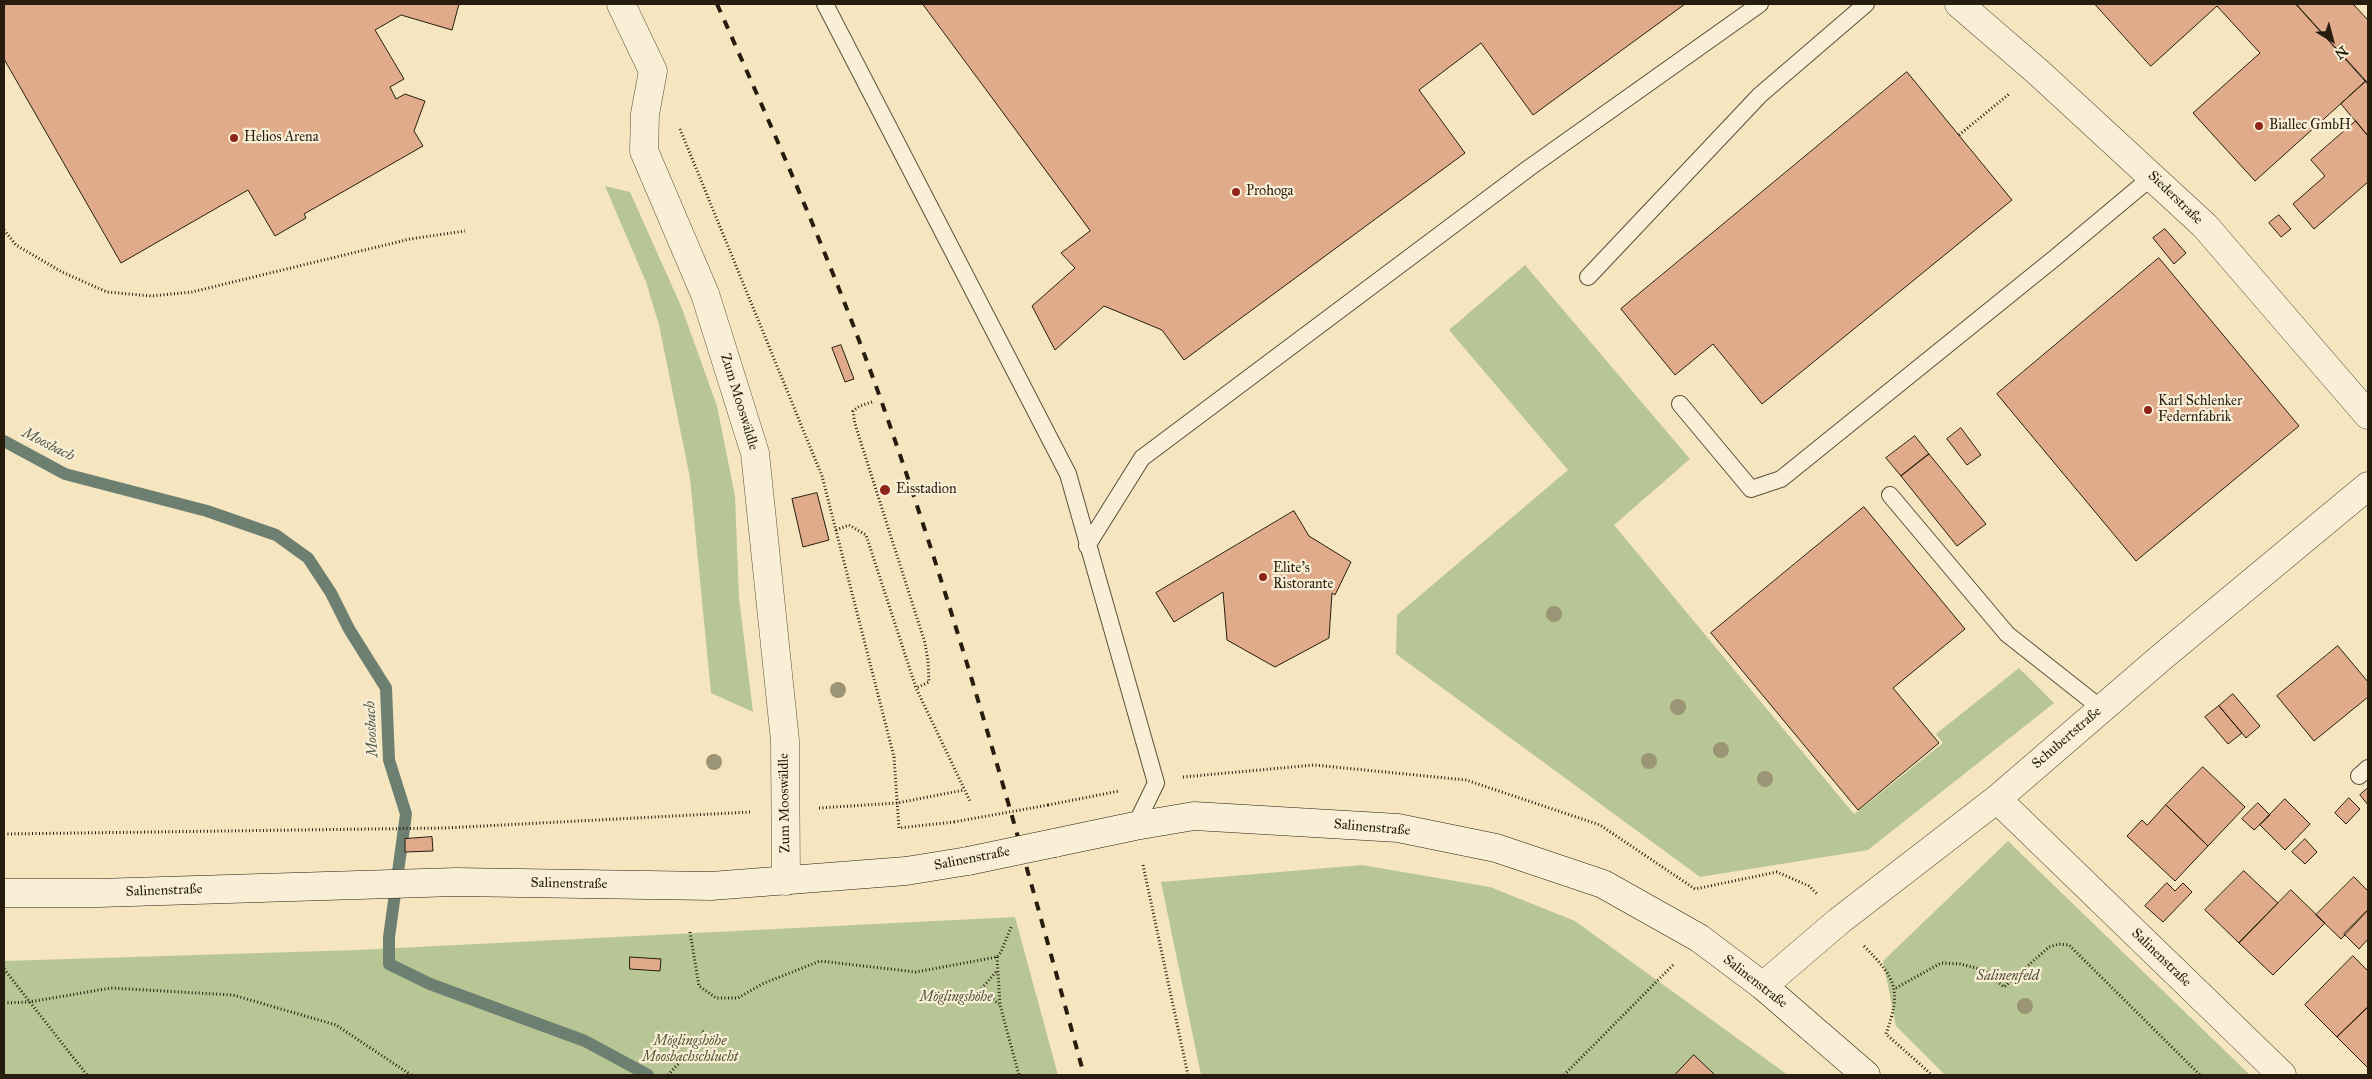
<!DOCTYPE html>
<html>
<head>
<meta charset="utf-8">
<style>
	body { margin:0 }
	#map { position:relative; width:2372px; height:1079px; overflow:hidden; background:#f5e6c0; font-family:"IM FELL Great Primer",serif }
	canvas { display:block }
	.frame { position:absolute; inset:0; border:5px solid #271d0f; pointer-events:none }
	.north { position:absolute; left:2307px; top:15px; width:50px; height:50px; -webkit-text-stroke:4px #f8efd6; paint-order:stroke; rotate:143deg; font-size:14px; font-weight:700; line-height:20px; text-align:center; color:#271d0f }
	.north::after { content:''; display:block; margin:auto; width:18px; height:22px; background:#271d0f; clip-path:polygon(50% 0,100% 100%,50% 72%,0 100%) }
</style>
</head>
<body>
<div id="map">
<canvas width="2372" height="1079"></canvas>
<div class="frame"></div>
<div class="north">N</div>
</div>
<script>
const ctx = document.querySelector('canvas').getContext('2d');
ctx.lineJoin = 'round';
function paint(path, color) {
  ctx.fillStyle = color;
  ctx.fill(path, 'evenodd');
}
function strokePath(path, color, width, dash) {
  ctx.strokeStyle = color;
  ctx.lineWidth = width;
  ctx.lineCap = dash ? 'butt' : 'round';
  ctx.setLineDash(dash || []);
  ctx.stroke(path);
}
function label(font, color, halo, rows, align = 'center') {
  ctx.font = font + ' "IM FELL Great Primer",serif';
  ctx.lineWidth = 4.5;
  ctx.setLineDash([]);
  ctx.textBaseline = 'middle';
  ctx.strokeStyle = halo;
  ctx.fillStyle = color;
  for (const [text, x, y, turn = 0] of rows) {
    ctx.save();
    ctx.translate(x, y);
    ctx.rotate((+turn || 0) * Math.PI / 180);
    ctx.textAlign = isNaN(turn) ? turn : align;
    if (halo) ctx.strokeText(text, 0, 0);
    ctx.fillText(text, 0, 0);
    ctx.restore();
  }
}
paint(new Path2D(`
	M605,186L630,192L681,306L717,406L735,496L739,598L753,712L711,693L690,478L659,325L646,282Z
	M1525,265L1690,459L1614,525L1854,814L1943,743L1936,734L2019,668L2054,703L1868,850L1700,877L1396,654L1397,615L1568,470L1449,330Z
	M2008,841L2250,1075H1945L1896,1026L1883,961Z
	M1362,865L1490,887L1575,921L1788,1075H1201L1161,882Z
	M1015,917L1058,1075H4V961L357,950Z`), '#b8c695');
strokePath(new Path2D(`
	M4,441L65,474L207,511L276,535L308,558L331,593L349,629L386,688L389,760L406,814L389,937V964L430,984L585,1041L648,1075`), '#6d7f71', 12);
const building = new Path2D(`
	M4,4H459L452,30L401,15L375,30L404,79L390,87L396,99L405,94L425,101L414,131L423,146L304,214L306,218L275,236L248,190L121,263L4,59Z
	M923,4H1685L1533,115L1481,43L1419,90L1465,153L1184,360L1162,330L1104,306L1055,350L1032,306L1075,268L1061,253L1090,231Z
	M2095,4H2296L2366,81L2255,181L2193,113L2260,53L2217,6L2151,66Z
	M2296,4H2353L2368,20V84Z
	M1907,72L2012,200L1762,404L1713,344L1675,375L1621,309Z
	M2366,81L2368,84V136L2341,104Z
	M2356,121L2368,136V182L2314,229L2293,204L2325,176L2311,160Z
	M2279,215L2291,229L2281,237L2269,223Z
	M2165,229L2186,253L2174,264L2153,238Z
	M2159,258L2299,426L2136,561L1997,394Z
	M841,345L854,379L845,382L832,348Z
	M1961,428L1981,455L1967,465L1947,439Z
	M1915,436L1929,454L1901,476L1886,458Z
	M1929,454L1986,524L1957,546L1901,476Z
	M817,493L829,540L803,547L792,499Z
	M1864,507L1965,629L1893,688L1939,743L1858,810L1711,633Z
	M1294,511L1309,536L1351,562L1335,595L1332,593L1329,638L1275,667L1227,640L1223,592L1174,622L1156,593Z
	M2338,646L2368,682V697L2314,741L2277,696Z
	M2233,694L2260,726L2246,738L2219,706Z
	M2219,706L2242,733L2228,744L2205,717Z
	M2203,767L2245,807L2208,846L2166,805Z
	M2368,788V805L2360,795Z
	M2349,798L2360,809L2346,824L2335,813Z
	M2285,799L2310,824L2285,850L2260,825Z
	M2258,803L2270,815L2254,830L2242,819Z
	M2166,805L2208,846L2175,881L2127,836L2142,820L2147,825Z
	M432,837L433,851L405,852V839Z
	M2305,839L2317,852L2305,864L2292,852Z
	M2244,871L2278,903L2239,943L2205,910Z
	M2354,877L2368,891V910L2341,939L2316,915Z
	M2167,883L2175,891L2183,883L2192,892L2163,922L2145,906Z
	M2291,890L2325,923L2273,975L2239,943Z
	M2368,910V939L2359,949L2344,934Z
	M2353,956L2368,971V1007L2337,1037L2305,1005Z
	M630,957L661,959L660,971L630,969Z
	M2368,1007V1068L2337,1037Z
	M1694,1055L1715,1075H1675Z`);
paint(building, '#e0ab8a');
strokePath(building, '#271d0f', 1);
const lane = new Path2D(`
	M825,4L1068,474L1156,783L1135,826
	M1588,277L1760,95L1866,4
	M1680,404L1751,489L1781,479L2056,257L2153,176
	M1890,495L2007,634L2102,709
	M1087,546L1142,458L1529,168L1760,4
	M2359,776L2368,768`);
const street = new Path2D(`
	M621,4L653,71L645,114L644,151L705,294L755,453L785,741L786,881
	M1959,4L2038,72L2205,226L2368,415
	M1997,799L2282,1075
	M1763,986L1839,921L1997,799L2163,656L2368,486`);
const secondary = new Path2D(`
	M1054,843L1135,826L1194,816L1398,828L1496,848L1603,884L1699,938L1763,986L1866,1075
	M4,893H98L456,882L711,886L906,871L968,861`);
strokePath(lane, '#5a4f3b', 18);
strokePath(street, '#5a4f3b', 29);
strokePath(secondary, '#271d0f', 29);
strokePath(new Path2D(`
	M680,129L822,476L894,757L899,828L954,822
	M1959,135L2009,94
	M4,230L16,245L62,272L107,292L151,296L192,292L410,239L465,231
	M872,402L860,406L853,411L855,424L925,643L928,661L929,682L916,688
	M836,530L849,525L866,535L916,688L970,801
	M1183,777L1314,765L1466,780L1600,825L1695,889L1777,872L1809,886L1818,895
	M1048,805L1119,791
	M819,808L897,803L964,790
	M4,834L445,828L750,812
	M1143,865L1188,1075
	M690,932L699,986L716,998H738L762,984L820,961L916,972L997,957L1001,952L1012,925
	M1864,946C1896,979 1902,989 1886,1034L1932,1075
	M997,957L1000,1005L1019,1075
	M4,969L87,1075
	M996,972L981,989L999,1004
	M1896,988L1941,963L1960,964L1984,970L2004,987L2049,947L2059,944L2069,945L2200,1075
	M4,1003L29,1002L111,988L233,995L336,1025L411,1075
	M668,1075L706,1034L702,1031
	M1564,1075L1674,964`), '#271d0f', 3, [1, 2.5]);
strokePath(lane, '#f8efd6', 16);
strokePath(street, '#f8efd6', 28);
strokePath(secondary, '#f8efd6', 28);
strokePath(new Path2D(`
	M717,4C778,141 839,279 888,420C963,636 1024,855 1084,1075`), '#271d0f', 4, [9, 9]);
const secondaryBridge = new Path2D(`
	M968,861L1054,843`);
strokePath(secondaryBridge, '#271d0f', 29, []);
strokePath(new Path2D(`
	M954,822L1048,805`), '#271d0f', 3, [1, 2.5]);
strokePath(secondaryBridge, '#f8efd6', 28);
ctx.fillStyle = '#9b9475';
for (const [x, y] of [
	[1554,614],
	[838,690],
	[1678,707],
	[1721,750],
	[1649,761],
	[714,762],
	[1765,779],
	[2025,1006]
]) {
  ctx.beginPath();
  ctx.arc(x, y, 8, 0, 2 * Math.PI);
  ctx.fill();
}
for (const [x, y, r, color] of [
	[2259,126,5,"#8f2418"],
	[234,138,5,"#8f2418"],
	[1236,192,5,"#8f2418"],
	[2148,410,5,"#8f2418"],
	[885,490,6,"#8f2418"],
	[1263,577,5,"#8f2418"]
]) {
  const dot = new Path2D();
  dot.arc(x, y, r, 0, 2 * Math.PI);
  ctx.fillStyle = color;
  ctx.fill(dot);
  strokePath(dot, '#f8efd6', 2);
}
label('14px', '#271d0f', '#f8efd6', [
	["Biallec GmbH",2269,126],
	["Helios Arena",244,138],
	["Prohoga",1246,192],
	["Karl Schlenker",2158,402],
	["Federnfabrik",2158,418],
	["Eisstadion",896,490],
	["Elite's",1273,569],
	["Ristorante",1273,585]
], 'left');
label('14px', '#271d0f', '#f8efd6', [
	["Siederstraße",2175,198,44],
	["Zum Mooswäldle",739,402,73],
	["Schubertstraße",2067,738,-41],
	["Zum Mooswäldle",785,803,-91],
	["Salinenstraße",1372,828,5],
	["Salinenstraße",972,859,-11],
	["Salinenstraße",569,884,1],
	["Salinenstraße",164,891,-2],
	["Salinenstraße",2161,958,44],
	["Salinenstraße",1755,982,38]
]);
label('italic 14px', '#525037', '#f8efd6', [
	["Salinenfeld",2008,977],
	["Möglingshöhe",956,998],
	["Möglingshöhe",690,1042],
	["Moosbachschlucht",690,1058]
]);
label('italic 15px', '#505648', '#f8efd6', [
	["Moosbach",48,445,27],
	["Moosbach",372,729,-93]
]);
</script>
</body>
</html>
